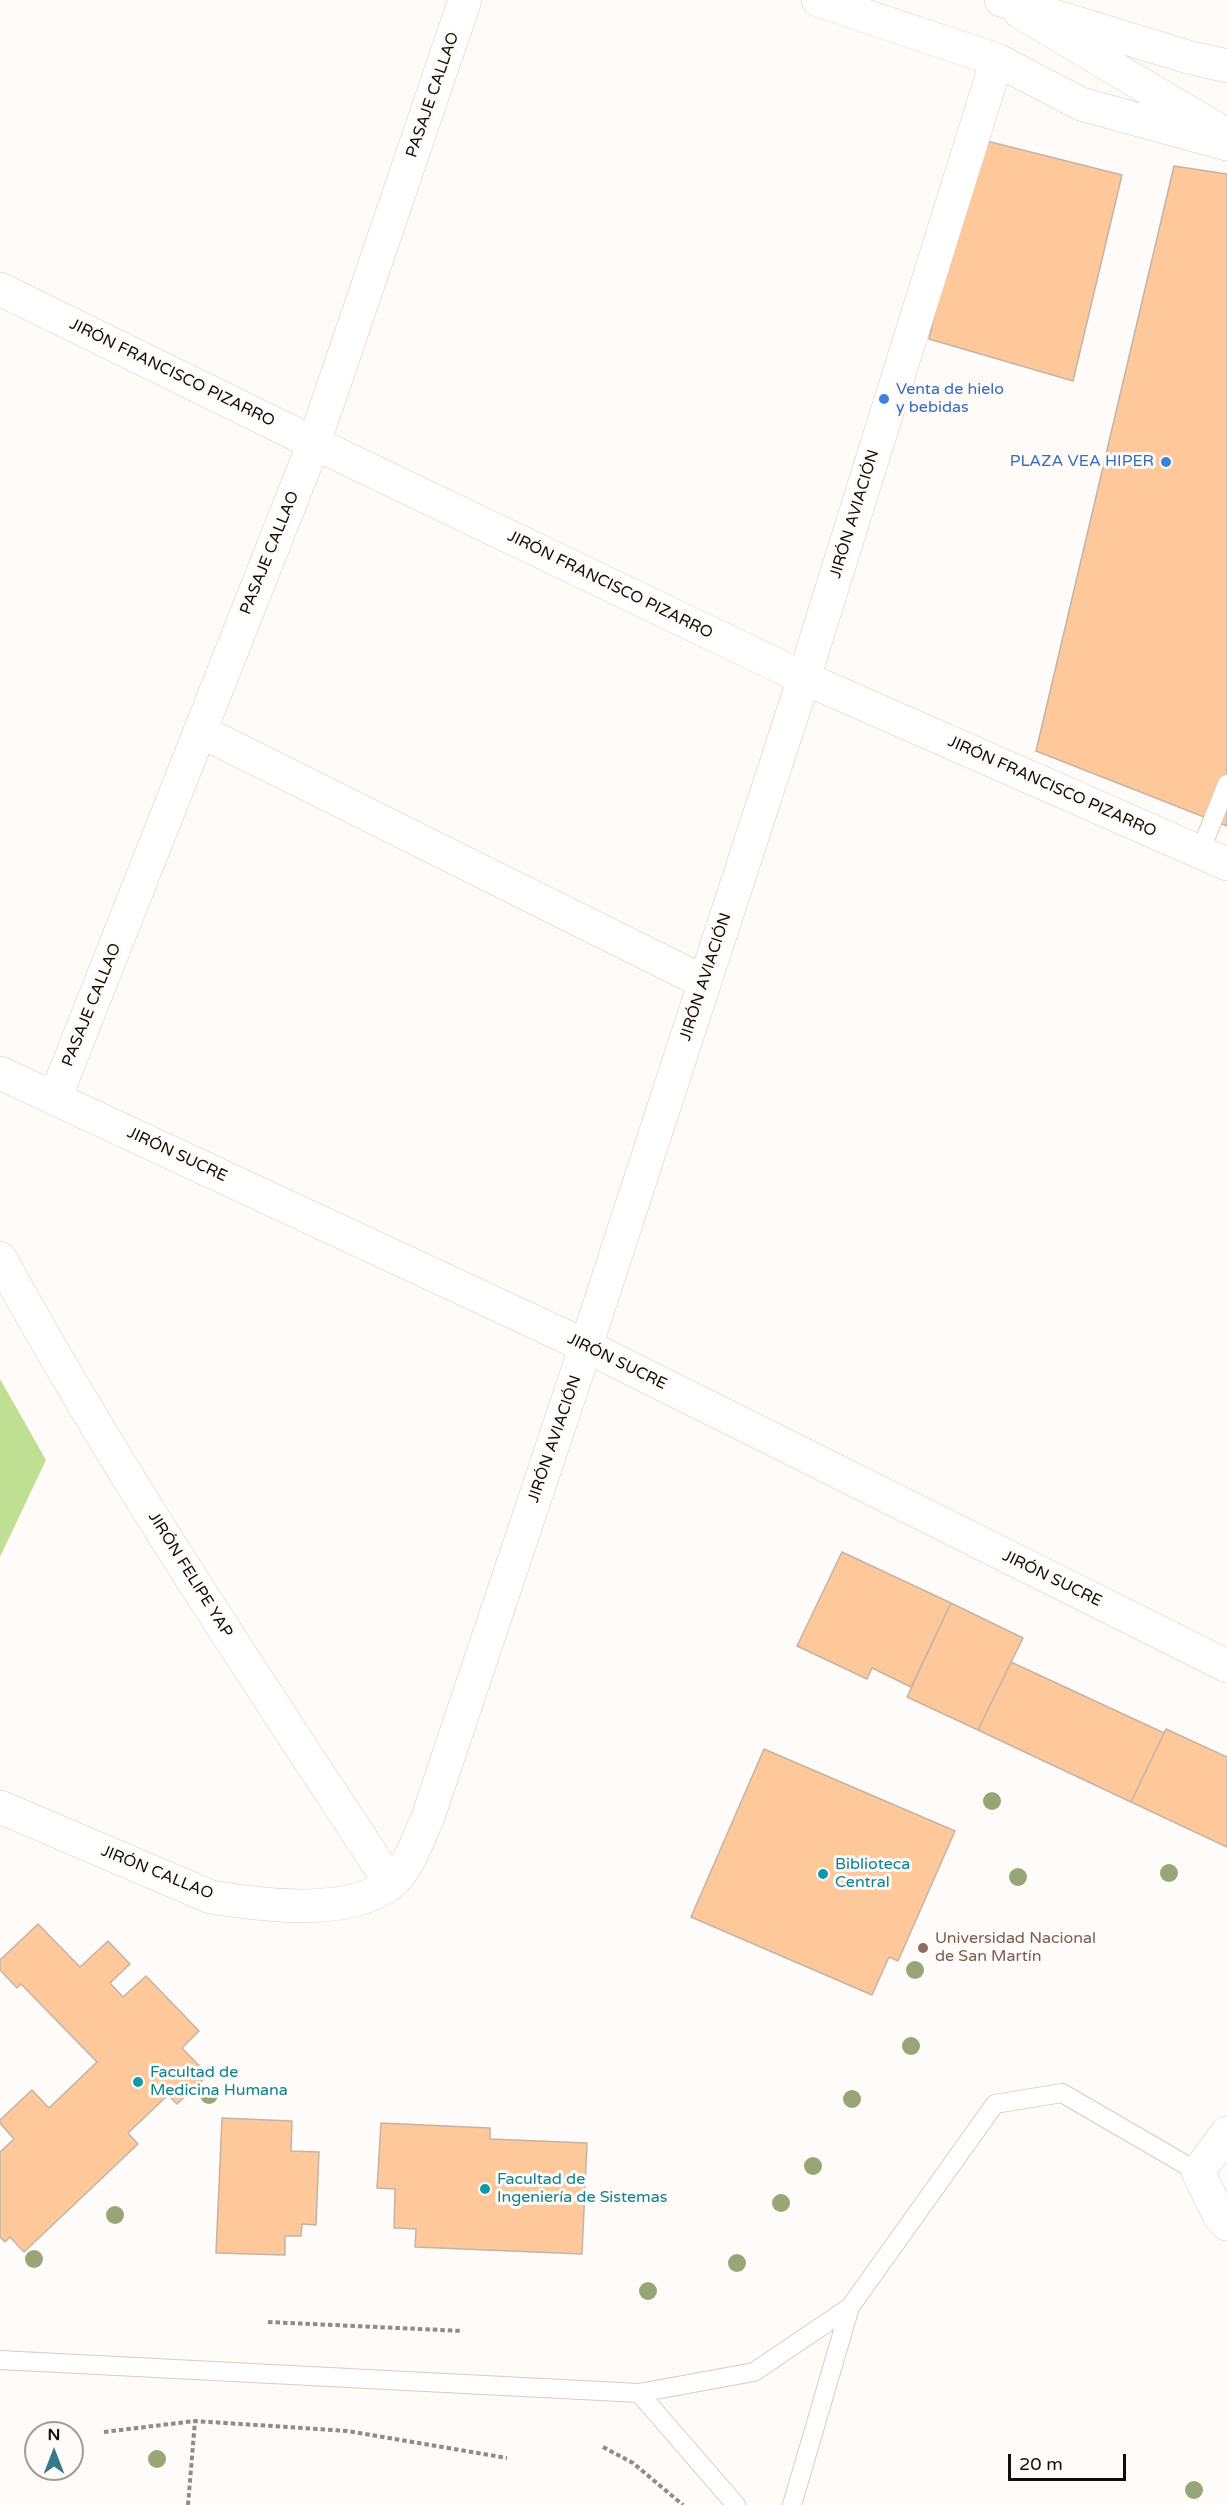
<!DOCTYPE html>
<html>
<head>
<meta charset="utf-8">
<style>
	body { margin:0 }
	#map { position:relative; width:1227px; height:2505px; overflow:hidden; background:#fefbf8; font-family:"Varela Round",sans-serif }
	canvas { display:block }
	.north { position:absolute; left:24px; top:2421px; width:60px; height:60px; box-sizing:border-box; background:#fefbf8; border:2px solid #a09c98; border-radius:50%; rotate:0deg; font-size:16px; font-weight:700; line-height:24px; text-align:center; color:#120d09 }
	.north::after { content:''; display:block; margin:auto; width:21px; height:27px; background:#357a88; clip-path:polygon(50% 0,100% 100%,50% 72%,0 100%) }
	.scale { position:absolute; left:1008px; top:2454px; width:118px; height:27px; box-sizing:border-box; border:3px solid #120d09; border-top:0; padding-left:8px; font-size:18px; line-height:21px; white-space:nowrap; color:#120d09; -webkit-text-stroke:4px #fefbf8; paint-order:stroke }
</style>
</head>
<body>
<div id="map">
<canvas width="1227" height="2505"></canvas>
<div class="north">N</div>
<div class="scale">20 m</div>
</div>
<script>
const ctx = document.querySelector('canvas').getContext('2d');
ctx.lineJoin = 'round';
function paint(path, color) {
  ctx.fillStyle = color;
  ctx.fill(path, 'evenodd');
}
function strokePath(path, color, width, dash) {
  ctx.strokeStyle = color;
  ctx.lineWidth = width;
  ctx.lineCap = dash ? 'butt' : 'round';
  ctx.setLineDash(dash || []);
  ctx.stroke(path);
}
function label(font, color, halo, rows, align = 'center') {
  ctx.font = font + ' "Varela Round",sans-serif';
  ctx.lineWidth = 6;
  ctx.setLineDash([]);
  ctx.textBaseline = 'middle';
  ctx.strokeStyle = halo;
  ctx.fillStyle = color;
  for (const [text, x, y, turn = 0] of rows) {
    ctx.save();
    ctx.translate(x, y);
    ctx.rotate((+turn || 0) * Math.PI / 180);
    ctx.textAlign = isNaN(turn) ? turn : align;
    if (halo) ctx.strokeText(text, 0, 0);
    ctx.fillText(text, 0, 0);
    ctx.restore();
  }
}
paint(new Path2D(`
	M0,1379L46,1460L0,1557Z`), '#bfdf93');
const building = new Path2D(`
	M975,138L1122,175L1073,381L929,339Z
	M1174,166L1227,174V826L1036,751Z
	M842,1552L951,1603L911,1687L872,1668L867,1679L797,1646Z
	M951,1603L1023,1638L978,1730L907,1697Z
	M1011,1662L1164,1733L1131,1802L978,1730Z
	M1166,1729L1227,1757V1847L1131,1802Z
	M764,1749L955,1831L898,1961L889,1957L872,1995L691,1917Z
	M38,1924L80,1967L108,1941L130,1964L110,1983L123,1997L146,1976L199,2031L182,2048L208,2075L177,2104L168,2095L128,2133L138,2144L24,2252L10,2237L5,2242L0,2237V2152L14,2139L0,2123V2120L32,2090L49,2108L97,2062L21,1984L17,1988L0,1970V1960Z
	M222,2118L292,2121L291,2151L319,2152L316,2225L302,2224L301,2236H285V2255L216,2253Z
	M381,2123L490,2128V2139L587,2143L582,2254L415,2247L416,2229L394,2228L395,2189L377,2188Z`);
paint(building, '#fec89b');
strokePath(building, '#c3b4a8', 1.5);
const service = new Path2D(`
	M1200,852L1227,784
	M0,2360L639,2393L754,2372L850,2307L995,2104L1062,2093L1198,2172
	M639,2393L736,2505
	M792,2505L850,2307`);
const minor = new Path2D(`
	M818,0L997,60L1081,104L1227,144
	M1020,12L1220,131
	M0,289L314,443L804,678L1227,864
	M200,731L704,982
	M0,1073L586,1346L1227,1666
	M55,1098L314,443L465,0
	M0,1258C118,1474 256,1678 391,1884
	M0,1807L211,1897C261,1905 346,1917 390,1884C409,1869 418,1838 428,1817L586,1346L804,678L997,60`);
const tertiary = new Path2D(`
	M1227,2133L1198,2172L1220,2217L1227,2224`);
const primary = new Path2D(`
	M1001,0L1188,57L1227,66`);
strokePath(service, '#dbccbf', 20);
strokePath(minor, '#dbccbf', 34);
strokePath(tertiary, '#dbccbf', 34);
strokePath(primary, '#dbccbf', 34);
strokePath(new Path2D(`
	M268,2322L463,2331
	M104,2432L195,2421L347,2431L507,2458
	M603,2447L633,2463L683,2505
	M188,2505L195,2421`), '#8f8b87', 4, [4.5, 3]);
strokePath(service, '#fff', 18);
strokePath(minor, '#fff', 33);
strokePath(tertiary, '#fff', 33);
strokePath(primary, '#fff', 33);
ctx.fillStyle = '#98a677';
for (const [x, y] of [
	[992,1801],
	[1169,1873],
	[1018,1877],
	[915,1970],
	[911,2046],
	[209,2095],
	[852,2099],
	[813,2166],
	[781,2203],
	[115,2215],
	[34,2259],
	[737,2263],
	[648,2291],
	[157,2459],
	[1194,2490]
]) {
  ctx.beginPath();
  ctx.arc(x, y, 9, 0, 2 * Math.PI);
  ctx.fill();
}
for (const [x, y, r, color] of [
	[884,399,6,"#3f7fe0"],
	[1166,462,6,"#3f7fe0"],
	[823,1874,6,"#0f9aa8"],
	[923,1948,6,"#8d6e63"],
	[138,2082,6,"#0f9aa8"],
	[485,2189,6,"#0f9aa8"]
]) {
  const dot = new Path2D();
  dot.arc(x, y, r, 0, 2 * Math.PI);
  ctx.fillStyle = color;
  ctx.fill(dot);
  strokePath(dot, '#fefbf8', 2);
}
label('16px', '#120d09', '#fefbf8', [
	["PASAJE CALLAO",433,95,-71],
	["JIRÓN FRANCISCO PIZARRO",172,373,26],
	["JIRÓN AVIACIÓN",855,514,-73],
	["PASAJE CALLAO",270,553,-68],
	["JIRÓN FRANCISCO PIZARRO",610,585,26],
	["JIRÓN FRANCISCO PIZARRO",1052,787,24],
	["JIRÓN AVIACIÓN",706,977,-72],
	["PASAJE CALLAO",92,1005,-68],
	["JIRÓN SUCRE",177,1155,25],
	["JIRÓN SUCRE",617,1362,26],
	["JIRÓN AVIACIÓN",555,1439,-71],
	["JIRÓN FELIPE YAP",190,1575,58],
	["JIRÓN SUCRE",1052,1579,26],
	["JIRÓN CALLAO",157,1873,22]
]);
label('16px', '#366cbe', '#fefbf8', [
	["Venta de hielo",896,390],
	["y bebidas",896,408],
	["PLAZA VEA HIPER",1154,462,"right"]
], 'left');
label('16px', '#0d838f', '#fefbf8', [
	["Biblioteca",835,1865],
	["Central",835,1883],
	["Facultad de",150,2073],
	["Medicina Humana",150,2091],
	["Facultad de",497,2180],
	["Ingeniería de Sistemas",497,2198]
], 'left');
label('16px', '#785e54', '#fefbf8', [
	["Universidad Nacional",935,1939],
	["de San Martín",935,1957]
], 'left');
</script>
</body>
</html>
